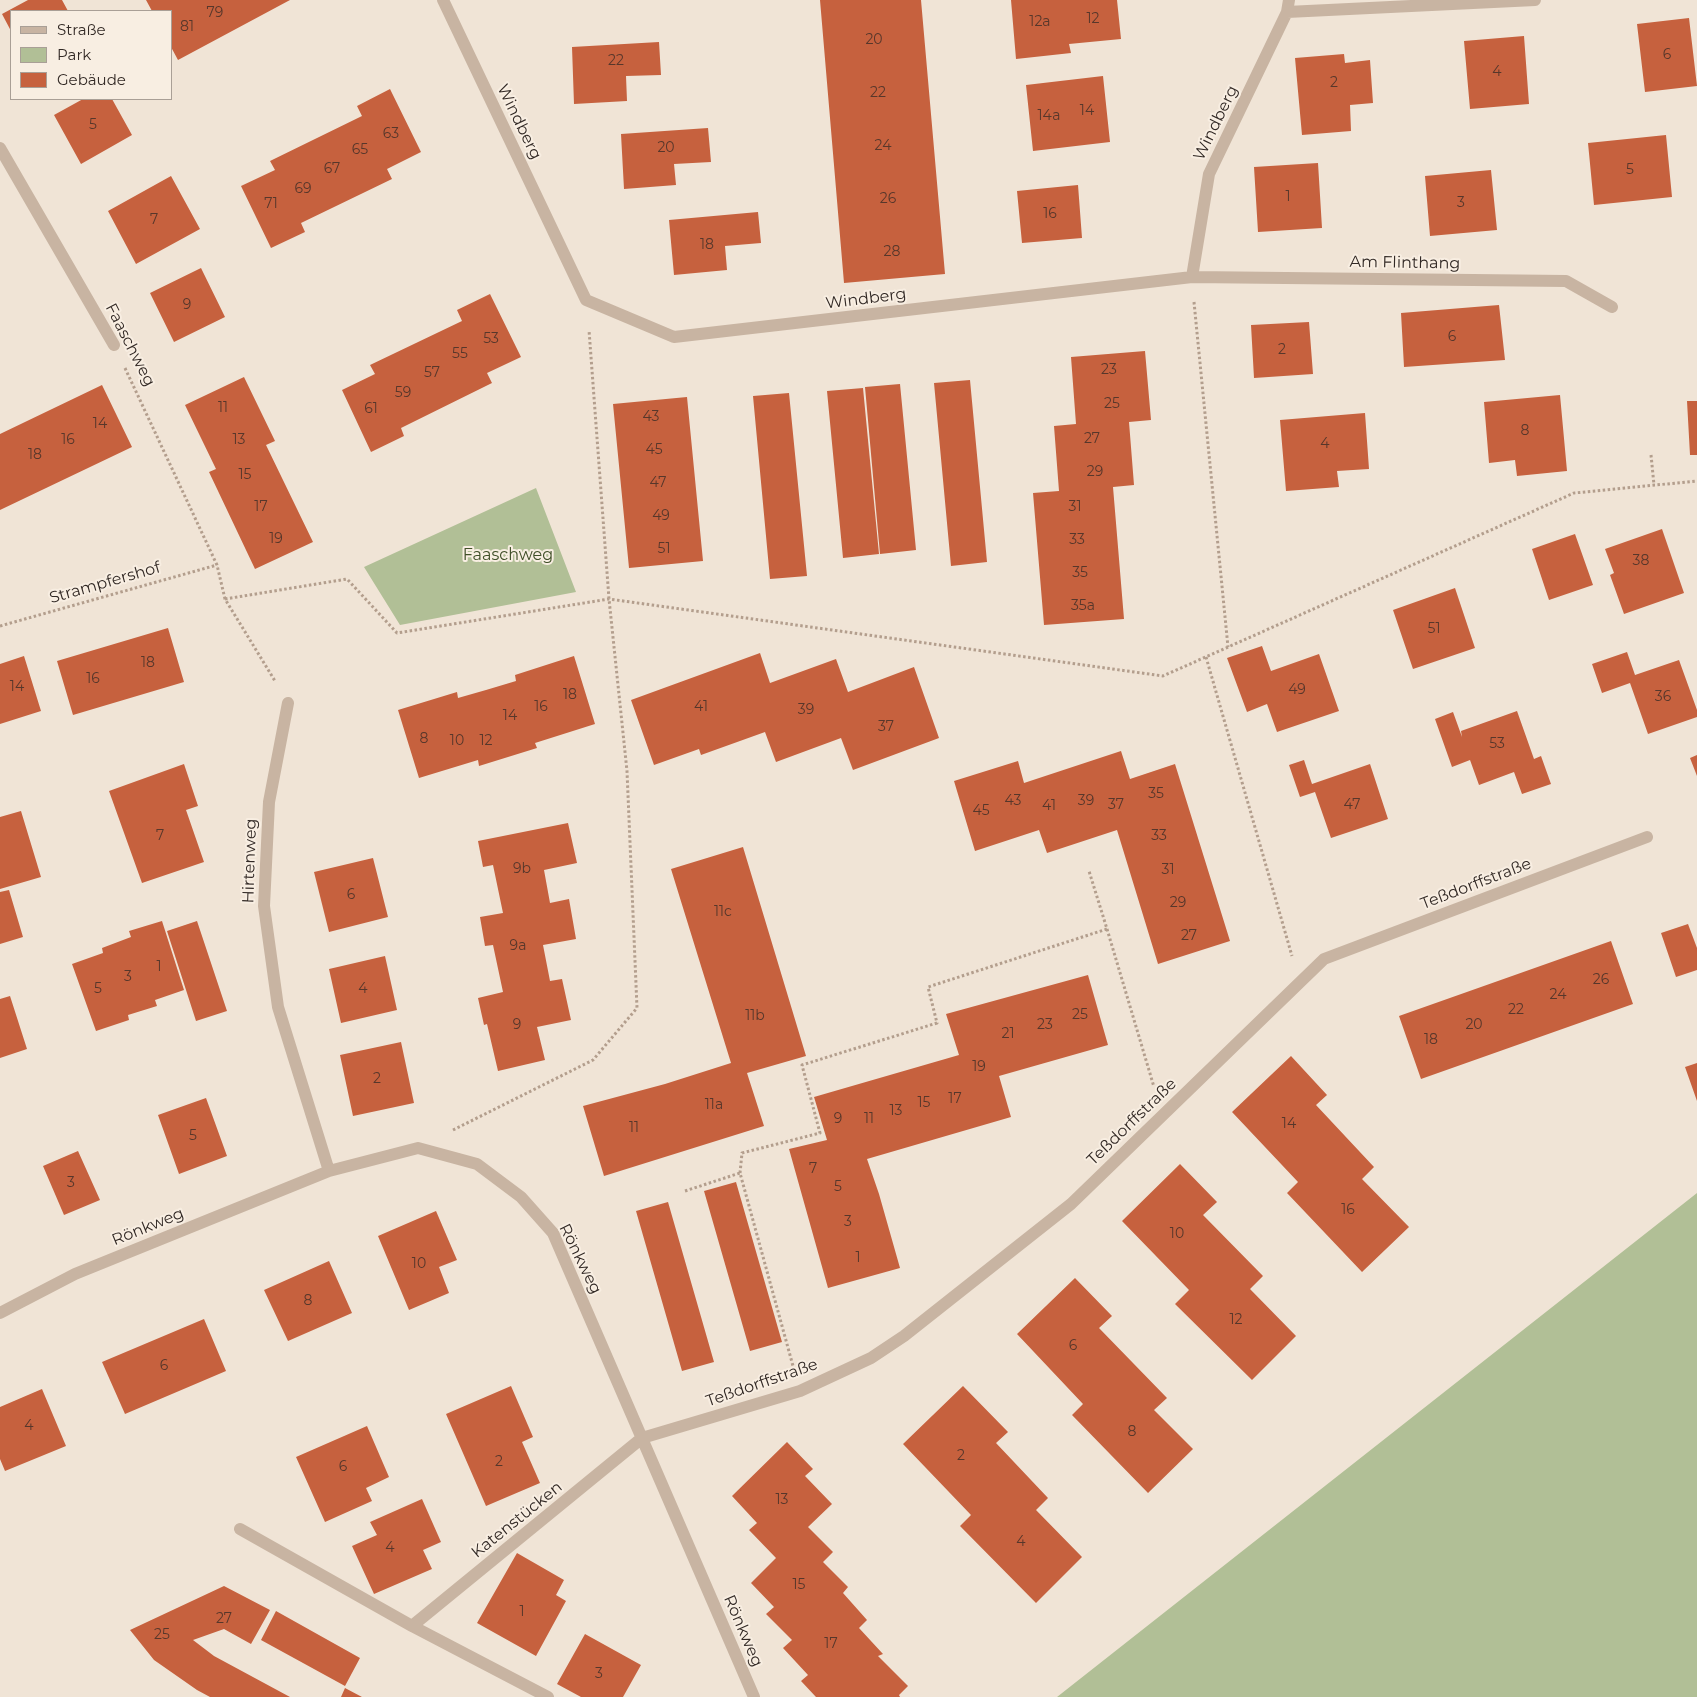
<!DOCTYPE html>
<html>
<head>
<meta charset="utf-8">
<style>
	body { margin:0 }
	#map { position:relative; width:1697px; height:1697px; overflow:hidden; background:#f0e4d6; font-family:Montserrat,sans-serif }
	canvas { display:block }
	.legend { position:absolute; left:10px; top:10px; width:162px; height:90px; box-sizing:border-box; background:#f8eee2; border:1px solid #a99f96; margin:0; padding:6px 9px; list-style:none; font-size:15px; color:#322925 }
	.legend li { display:flex; align-items:center; gap:10px; height:25px }
	.legend b { width:25px; border:1px solid #a99f96 }
</style>
</head>
<body>
<div id="map">
<canvas width="1697" height="1697"></canvas>
<ul class="legend">
<li><b style="height:6px;background:#c8b4a2"></b>Straße</li>
<li><b style="height:14px;background:#b1bf96"></b>Park</li>
<li><b style="height:14px;background:#c6613e"></b>Gebäude</li>
</ul>
</div>
<script>
const ctx = document.querySelector('canvas').getContext('2d');
ctx.lineJoin = 'round';
function paint(path, color) {
  ctx.fillStyle = color;
  ctx.fill(path, 'evenodd');
}
function strokePath(path, color, width, dash) {
  ctx.strokeStyle = color;
  ctx.lineWidth = width;
  ctx.lineCap = dash ? 'butt' : 'round';
  ctx.setLineDash(dash || []);
  ctx.stroke(path);
}
function label(font, color, halo, rows, align = 'center') {
  ctx.font = font + ' Montserrat,sans-serif';
  ctx.lineWidth = 4;
  ctx.setLineDash([]);
  ctx.textBaseline = 'middle';
  ctx.strokeStyle = halo;
  ctx.fillStyle = color;
  for (const [text, x, y, turn = 0] of rows) {
    ctx.save();
    ctx.translate(x, y);
    ctx.rotate((+turn || 0) * Math.PI / 180);
    ctx.textAlign = isNaN(turn) ? turn : align;
    if (halo) ctx.strokeText(text, 0, 0);
    ctx.fillText(text, 0, 0);
    ctx.restore();
  }
}
paint(new Path2D(`
	M536,488L576,592L400,625L364,567Z
	M1697,1193V1697H1057Z`), '#b1bf96');
paint(new Path2D(`
	M28,0H62L68,11H11V31L2,14Z
	M146,0H290L178,60L171,47V11H152Z
	M820,0H921L945,274L844,283Z
	M1011,0H1117L1121,39L1069,44L1071,53L1016,59Z
	M1689,18L1697,86L1645,92L1637,24Z
	M1524,36L1529,104L1470,109L1464,41Z
	M659,42L661,75L626,76L627,101L574,104L572,47Z
	M1344,54L1345,63L1370,60L1373,103L1350,105L1351,131L1302,135L1295,58Z
	M1103,76L1110,142L1033,151L1026,85Z
	M390,89L421,152L387,169L392,179L301,223L305,232L271,248L241,186L275,170L270,161L362,116L357,106Z
	M83,99H112L132,135L81,164L54,115Z
	M708,128L711,162L674,164L676,185L624,189L621,134Z
	M1666,135L1672,197L1594,205L1588,143Z
	M1318,163L1322,228L1258,232L1254,167Z
	M1491,170L1497,230L1430,236L1425,176Z
	M171,176L200,229L136,264L108,211Z
	M1078,185L1082,238L1022,243L1017,191Z
	M758,212L761,243L725,246L727,270L674,275L669,220Z
	M201,268L225,317L174,342L150,293Z
	M490,294L521,357L487,373L492,383L401,428L404,436L371,452L342,390L375,374L370,365L462,321L457,310Z
	M1499,305L1505,360L1404,367L1401,313Z
	M1309,322L1313,374L1254,378L1251,325Z
	M1145,351L1151,420L1129,422L1134,485L1113,487L1124,619L1044,625L1033,493L1059,491L1054,426L1076,424L1071,357Z
	M244,377L275,441L266,445L313,542L255,569L209,472L216,469L185,405Z
	M970,380L987,562L951,566L934,383Z
	M900,384L916,550L880,554L865,387Z
	M102,385L132,447L0,510V434Z
	M863,388L879,554L843,558L827,391Z
	M789,393L807,576L770,579L753,396Z
	M1560,395L1567,471L1517,476L1515,460L1489,463L1484,402Z
	M687,397L703,561L629,568L613,404Z
	M1687,401H1697V455H1690Z
	M1365,413L1369,469L1337,471L1339,487L1286,491L1280,420Z
	M1662,529L1684,593L1624,614L1610,575L1614,573L1605,549Z
	M1575,534L1593,585L1549,600L1532,549Z
	M1455,588L1475,648L1413,669L1393,610Z
	M168,628L184,682L73,715L57,661Z
	M1262,646L1271,671L1319,654L1339,711L1277,732L1267,704L1247,712L1227,658Z
	M1627,652L1635,675L1679,660L1697,710V717L1648,734L1630,683L1602,693L1592,664Z
	M760,653L770,683L836,659L848,692L914,667L939,738L853,770L841,738L776,762L765,732L701,755L699,749L654,765L631,700Z
	M24,656L41,711L0,724V664Z
	M574,656L595,724L535,743L537,748L479,766L478,760L419,778L398,710L457,692L458,698L486,690L516,681L515,675Z
	M1517,711L1534,759L1541,756L1551,784L1522,794L1514,772L1479,785L1470,760L1452,767L1435,719L1453,712L1462,737L1461,731Z
	M1121,751L1130,779L1175,764L1230,941L1158,964L1117,830L1047,853L1039,830L975,851L954,781L1018,761L1024,783Z
	M1697,755V776L1690,758Z
	M1304,760L1312,784L1370,764L1388,819L1331,838L1315,792L1300,797L1289,765Z
	M184,764L198,806L186,810L204,862L142,883L109,791Z
	M21,811L41,877L0,889V817Z
	M568,823L577,863L544,870L550,903L569,899L576,939L543,945L550,981L562,979L571,1020L537,1027L545,1060L498,1071L487,1024L484,1025L478,998L503,992L493,945L485,946L480,917L503,913L493,865L483,867L478,841Z
	M743,847L806,1056L747,1073L764,1126L604,1176L583,1106L665,1084L731,1063L671,869Z
	M373,858L388,917L329,932L314,872Z
	M9,890L23,937L0,944V892Z
	M162,921L184,990L155,1000L157,1006L128,1015L129,1020L96,1031L72,964L103,953L102,948L131,937L129,931Z
	M197,921L227,1011L196,1021L167,931Z
	M1688,924L1697,948V970L1676,977L1661,933Z
	M1611,941L1633,1004L1421,1079L1399,1016Z
	M385,956L397,1010L341,1023L329,969Z
	M1088,975L1108,1045L999,1076L1011,1117L867,1159L879,1194L900,1268L828,1288L789,1149L827,1140L814,1097L959,1055L946,1014Z
	M10,996L27,1049L0,1058V999Z
	M401,1042L414,1103L353,1116L340,1055Z
	M1291,1056L1327,1095L1316,1105L1374,1167L1362,1179L1409,1227L1362,1272L1287,1193L1298,1182L1232,1112Z
	M1697,1063V1101L1685,1067Z
	M206,1098L227,1156L179,1174L158,1115Z
	M78,1151L100,1200L64,1215L43,1166Z
	M1180,1164L1217,1202L1203,1215L1263,1276L1250,1289L1296,1336L1252,1380L1175,1304L1189,1290L1122,1221Z
	M736,1182L782,1342L750,1351L704,1191Z
	M668,1202L714,1362L682,1371L636,1211Z
	M436,1211L457,1260L439,1267L449,1293L409,1310L378,1236Z
	M329,1261L352,1313L288,1341L264,1290Z
	M1075,1278L1112,1316L1099,1328L1167,1398L1154,1410L1193,1449L1148,1493L1072,1415L1083,1404L1017,1334Z
	M204,1319L226,1371L125,1414L102,1362Z
	M511,1386L533,1437L522,1442L540,1483L486,1506L446,1414Z
	M963,1386L1008,1432L996,1443L1048,1498L1036,1510L1082,1557L1036,1603L960,1526L971,1515L903,1444Z
	M42,1389L66,1446L5,1471L0,1459V1407Z
	M367,1426L389,1477L366,1488L372,1501L325,1522L296,1457Z
	M787,1442L813,1469L805,1476L832,1504L808,1527L833,1552L823,1562L848,1587L843,1593L867,1620L859,1628L883,1654L878,1656L908,1686L899,1695L900,1697H816L801,1681L808,1675L783,1648L792,1640L766,1614L774,1607L751,1583L776,1558L749,1530L757,1523L732,1496Z
	M422,1499L441,1542L423,1550L432,1569L374,1594L352,1546L377,1535L370,1522Z
	M517,1553L564,1580L556,1595L566,1601L536,1656L477,1623Z
	M224,1586L270,1610L251,1644L224,1629L193,1640L214,1656L290,1697H210L197,1690L154,1660L130,1630Z
	M276,1611L360,1658L345,1686L261,1640Z
	M585,1634L641,1665L623,1697H581L557,1684Z
	M345,1688L362,1697H341Z`), '#c6613e');
strokePath(new Path2D(`
	M1194,302L1228,647
	M125,368L217,565L225,599L275,681
	M1651,455L1654,485
	M225,599L347,579L397,633L609,599L1163,676L1574,493L1697,481
	M0,626L217,565
	M1206,657L1292,956
	M1107,929L1154,1087
	M453,1130L593,1060L637,1008L627,771L609,599L589,330
	M740,1173L742,1153L820,1133L802,1065L937,1023L928,987L1107,929L1089,871
	M685,1191L740,1173L793,1366`), '#b39e8d', 3, [2.5, 2.5]);
strokePath(new Path2D(`
	M443,0L586,300L674,337L1192,277L1209,174L1287,12L1289,0
	M1287,12L1535,0
	M0,148L114,345
	M1192,277L1566,281L1612,307
	M288,703L269,802L264,906L278,1007L329,1171
	M0,1313L75,1274L329,1171L418,1148L477,1164L521,1197L553,1233L754,1697
	M240,1529L412,1626L642,1438L800,1391L871,1358L904,1336L1071,1204L1324,959L1647,837
	M412,1626L548,1697`), '#c8b4a2', 12);
label('14px', '#57372b', null, [
	["79",215,13],
	["12",1093,19],
	["12a",1040,22],
	["81",187,27],
	["20",874,40],
	["6",1667,55],
	["22",616,61],
	["4",1497,72],
	["2",1334,83],
	["22",878,93],
	["14",1087,111],
	["14a",1049,116],
	["5",93,125],
	["63",391,134],
	["24",883,146],
	["20",666,148],
	["65",360,150],
	["67",332,169],
	["5",1630,170],
	["69",303,189],
	["1",1288,197],
	["26",888,199],
	["3",1461,203],
	["71",271,204],
	["16",1050,214],
	["7",154,220],
	["18",707,245],
	["28",892,252],
	["9",187,305],
	["6",1452,337],
	["53",491,339],
	["2",1282,350],
	["55",460,354],
	["23",1109,370],
	["57",432,373],
	["59",403,393],
	["25",1112,404],
	["11",223,408],
	["61",371,409],
	["43",651,417],
	["14",100,424],
	["8",1525,431],
	["27",1092,439],
	["16",68,440],
	["13",239,440],
	["4",1325,444],
	["45",654,450],
	["18",35,455],
	["29",1095,472],
	["15",245,475],
	["47",658,483],
	["17",261,507],
	["31",1075,507],
	["49",661,516],
	["19",276,539],
	["33",1077,540],
	["51",664,549],
	["38",1641,561],
	["35",1080,573],
	["35a",1083,606],
	["51",1434,629],
	["18",148,663],
	["16",93,679],
	["14",17,687],
	["49",1297,690],
	["18",570,695],
	["36",1663,697],
	["16",541,707],
	["41",701,707],
	["39",806,710],
	["14",510,716],
	["37",886,727],
	["8",424,739],
	["10",457,741],
	["12",486,741],
	["53",1497,744],
	["35",1156,794],
	["43",1013,801],
	["39",1086,801],
	["37",1116,805],
	["47",1352,805],
	["41",1049,806],
	["45",981,811],
	["7",160,836],
	["33",1159,836],
	["9b",522,869],
	["31",1168,870],
	["6",351,895],
	["29",1178,903],
	["11c",723,912],
	["27",1189,936],
	["9a",518,946],
	["1",159,967],
	["3",128,977],
	["26",1601,980],
	["5",98,989],
	["4",363,989],
	["24",1558,995],
	["22",1516,1010],
	["25",1080,1015],
	["11b",755,1016],
	["9",517,1025],
	["23",1045,1025],
	["20",1474,1025],
	["21",1008,1034],
	["18",1431,1040],
	["19",979,1067],
	["2",377,1079],
	["17",955,1099],
	["15",924,1103],
	["11a",714,1105],
	["13",896,1111],
	["9",838,1119],
	["11",869,1119],
	["14",1289,1124],
	["11",634,1128],
	["5",193,1136],
	["7",813,1169],
	["3",71,1183],
	["5",838,1187],
	["16",1348,1210],
	["3",848,1222],
	["10",1177,1234],
	["1",858,1258],
	["10",419,1264],
	["8",308,1301],
	["12",1236,1320],
	["6",1073,1346],
	["6",164,1366],
	["4",29,1426],
	["8",1132,1432],
	["2",961,1456],
	["2",499,1462],
	["6",343,1467],
	["13",782,1500],
	["4",1021,1542],
	["4",390,1548],
	["15",799,1585],
	["1",522,1612],
	["27",224,1619],
	["25",162,1635],
	["17",831,1644],
	["3",599,1674]
]);
label('16px', '#322925', '#f8eee2', [
	["Windberg",519,122,64],
	["Windberg",1216,123,-64],
	["Am Flinthang",1405,263,1],
	["Windberg",866,299,-7],
	["Faaschweg",130,345,63],
	["Strampfershof",105,583,-16],
	["Hirtenweg",250,861,-88],
	["Teßdorffstraße",1476,884,-21],
	["Teßdorffstraße",1132,1122,-44],
	["Rönkweg",148,1227,-22],
	["Rönkweg",580,1259,64],
	["Teßdorffstraße",762,1383,-19],
	["Katenstücken",517,1520,-39],
	["Rönkweg",743,1631,67]
]);
label('16px', '#415029', '#f8eee2', [
	["Faaschweg",508,555]
]);
</script>
</body>
</html>
